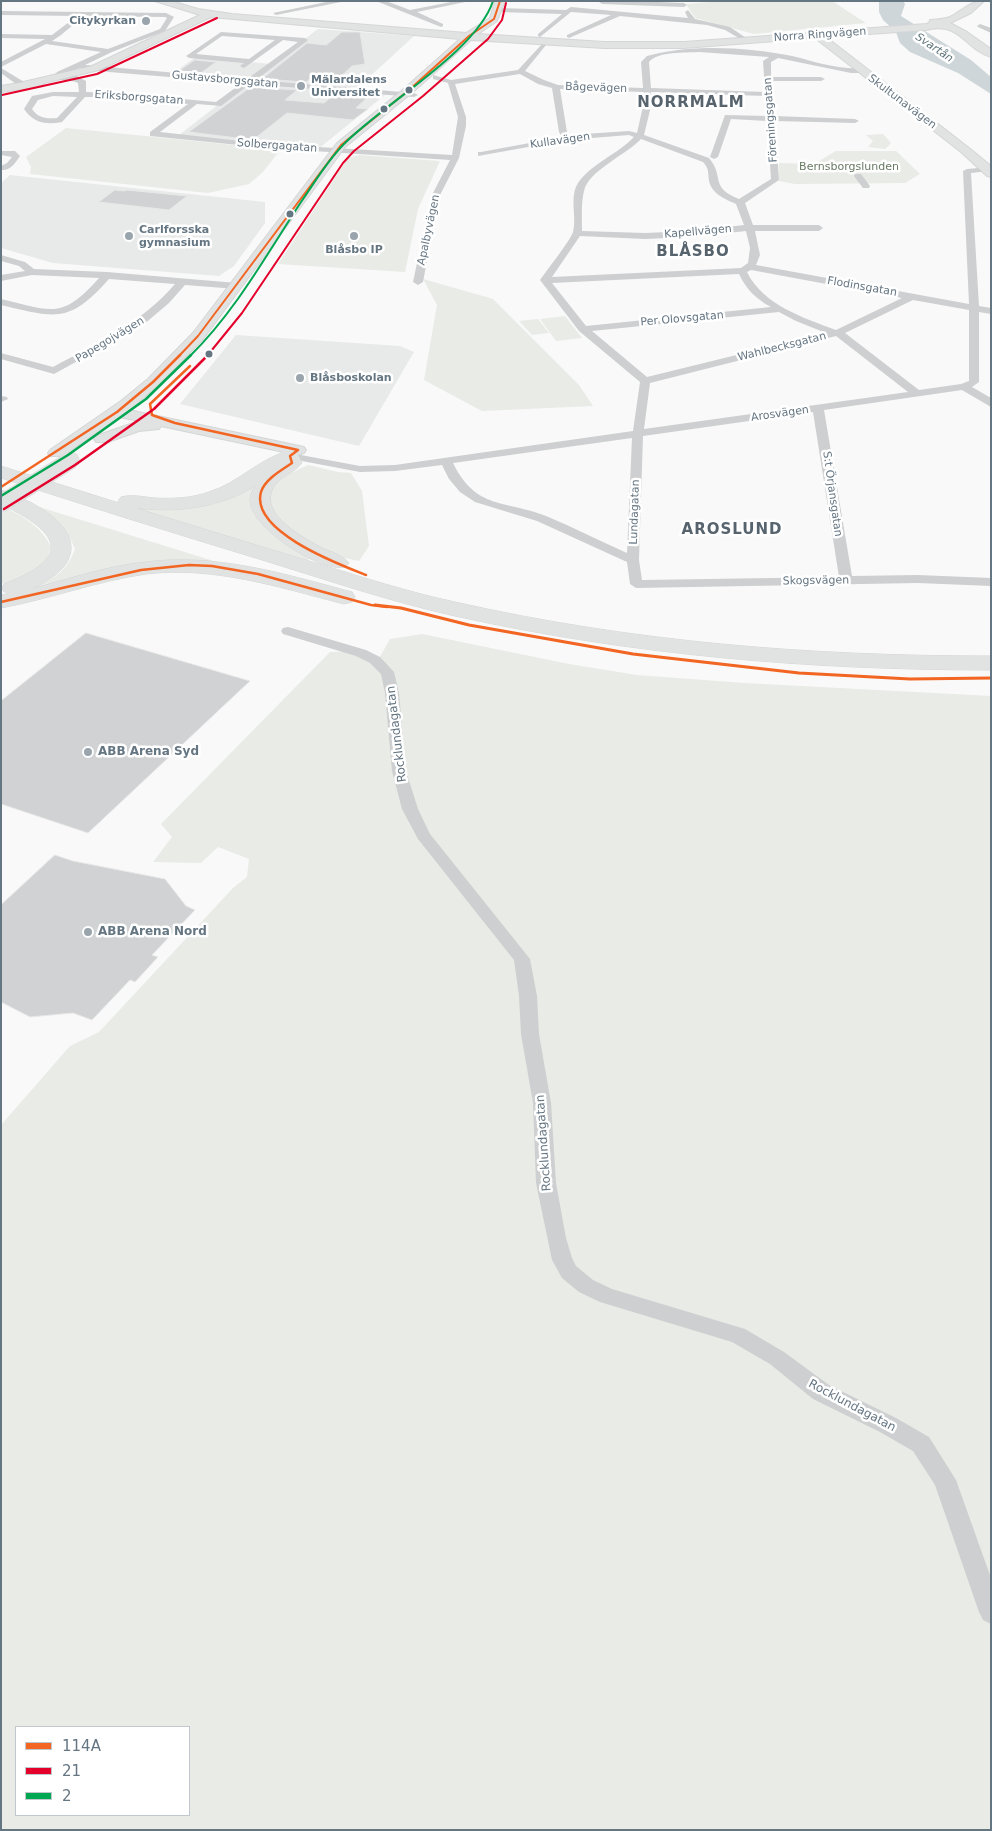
<!DOCTYPE html>
<html>
<head>
<meta charset="utf-8">
<style>
	body { margin:0 }
	#map { position:relative; width:992px; height:1831px; overflow:hidden; background:#f9f9f9; font-family:"DejaVu Sans",sans-serif }
	canvas { display:block }
	.frame { position:absolute; inset:0; border:2px solid #657683; pointer-events:none }
	.legend { position:absolute; left:15px; top:1726px; width:175px; height:90px; box-sizing:border-box; background:#fff; border:1px solid #c1c8cd; margin:0; padding:6px 9px; list-style:none; font-size:15px; color:#657683 }
	.legend li { display:flex; align-items:center; gap:10px; height:25px }
	.legend b { width:25px; border:1px solid #c1c8cd }
</style>
</head>
<body>
<div id="map">
<canvas width="992" height="1831"></canvas>
<div class="frame"></div>
<ul class="legend">
<li><b style="height:6px;background:#f26522"></b>114A</li>
<li><b style="height:6px;background:#e4002b"></b>21</li>
<li><b style="height:6px;background:#00a651"></b>2</li>
</ul>
</div>
<script>
const ctx = document.querySelector('canvas').getContext('2d');
ctx.lineJoin = 'round';
function paint(path, color) {
  ctx.fillStyle = color;
  ctx.fill(path, 'evenodd');
}
function strokePath(path, color, width, dash) {
  ctx.strokeStyle = color;
  ctx.lineWidth = width;
  ctx.lineCap = dash ? 'butt' : 'round';
  ctx.setLineDash(dash || []);
  ctx.stroke(path);
}
function label(font, color, halo, rows, align = 'center') {
  ctx.font = font + ' "DejaVu Sans",sans-serif';
  ctx.lineWidth = 5;
  ctx.setLineDash([]);
  ctx.textBaseline = 'middle';
  ctx.strokeStyle = halo;
  ctx.fillStyle = color;
  for (const [text, x, y, turn = 0] of rows) {
    ctx.save();
    ctx.translate(x, y);
    ctx.rotate((+turn || 0) * Math.PI / 180);
    ctx.textAlign = isNaN(turn) ? turn : align;
    if (halo) ctx.strokeText(text, 0, 0);
    ctx.fillText(text, 0, 0);
    ctx.restore();
  }
}
paint(new Path2D(`
	M318,29L414,36L353,92L385,95L318,149L179,135L250,80L173,73L196,57L272,64Z
	M10,175L265,202V223L234,266L219,276L53,263L1,248V183Z
	M236,335L400,346L414,352L359,446L180,404Z`), '#e8e9e9');
paint(new Path2D(`
	M722,1H832L866,23L754,34L695,18L686,4Z
	M66,128L263,148L281,149L263,172L249,184L208,193L30,174L31,167L26,157Z
	M883,134L891,143L885,149L868,147L873,141L866,135Z
	M836,151H896L920,174L905,183L795,184L779,181V163L814,164Z
	M359,155L440,161L418,209L405,272L278,264L348,158Z
	M423,279L493,299L579,385L593,406L482,411L424,380L437,305Z
	M565,316L582,338L556,341L540,319Z
	M538,319L549,333L532,335L519,321Z
	M308,465L338,472L351,473L362,491L369,546L359,561L331,555L292,533L267,504L271,487L288,474Z
	M266,478L254,490L251,507L268,530L313,558L307,560L114,503L183,509L214,504Z
	M33,505L220,563L32,589C54,578 66,573 75,549C65,524 54,520 33,505Z
	M8,509C26,518 42,528 51,547L45,564L19,580L1,584V513Z
	M422,634L569,664L637,675L744,683L991,696V1830H1V1125L70,1046L99,1032L233,888L247,877L249,859L218,847L201,863L153,862L172,837L161,824L330,652L353,651L377,662L390,639ZM16,1727H189V1815H16Z`), '#e8ebe6');
paint(new Path2D(`
	M879,1H903L905,4L901,16L971,60L991,77V94L958,73L910,52L900,43L896,32L883,20L879,12Z`), '#ced6d9');
const building = new Path2D(`
	M342,32H360L365,64L352,66L338,79L313,77L306,82L262,79L307,43L326,45Z
	M195,60L216,62L201,73L179,71Z
	M251,87L297,90L285,100L324,103L336,93L369,96L356,108L368,109L353,120L287,113L253,140L189,132Z
	M115,190L124,191L127,190L187,196L169,210L99,202Z
	M86,633L250,681L88,833L1,804V701Z
	M55,855L73,861L165,879L186,906L195,910L152,955L158,957L135,982L130,980L92,1020L73,1013L30,1017L1,1002V905Z`);
paint(building, '#d0d2d3');
strokePath(building, '#e8e8e8', 1);
const secondary = new Path2D(`
	M155,1H171L198,9L232,14L466,33L490,18L495,1H505L497,21L478,34L604,42H684L809,33L810,30L813,29L819,32L926,24L929,23L930,20C937,19 943,20 950,17C962,11 970,1 984,1L971,13L950,23L967,32L991,49V57C964,49 961,21 926,30L826,37L969,148L991,166V177L987,176L961,152L815,38L684,48H604L471,40L413,92L345,147L203,339L158,385L129,410L304,447L306,450L304,453L298,455L161,426L159,429L139,431L108,442H96L94,439L96,436L139,421L119,417L62,456H50L48,453L50,450L121,401L148,379L193,333L337,143L405,88L460,39L211,17L99,70L44,83L43,86L39,87L1,92V86L19,83L92,66L200,15Z`);
const highway = new Path2D(`
	M290,450L297,452L302,463C294,473 279,477 273,488C259,515 304,538 322,548C331,552 343,555 349,563L345,567C321,573 250,528 250,500C250,496 253,489 255,486C220,508 176,513 136,508C196,527 256,545 316,563C362,577 408,592 455,602C632,642 810,656 991,656V670C810,670 631,655 455,616C388,601 324,579 259,559C173,533 87,506 1,478V466L119,503L118,501L121,497C132,494 144,497 155,498C173,499 192,498 209,492C238,483 260,458 290,450Z
	M1,490C11,493 21,498 30,502C81,529 88,564 31,589C69,579 107,566 146,562C216,553 285,574 352,592L355,597L352,602L344,604C278,587 214,566 146,574C97,581 50,599 1,608V595L7,594L1,589L4,584C75,557 59,532 1,504Z`);
strokePath(secondary, '#d5d6d7', 2);
strokePath(highway, '#d5d6d6', 1);
paint(new Path2D(`
	M331,1H346L276,15L273,13Z
	M376,1H386L410,10L456,1H470L417,12L443,24V26L441,27Z
	M634,1L684,3L687,5L684,7L602,4L599,2Z
	M571,7L688,18L685,12L688,10L695,19L730,27L749,40L744,41L725,30L707,25L620,16L569,38L567,37V35L611,15L571,12L540,37L538,36V34L562,14L498,12L495,10L498,8L566,10Z
	M1,11L166,13L174,17L165,31L112,52L85,65L247,79L298,42L283,40L244,68L240,66L244,63L189,58L186,56L221,32L305,38L308,40L307,41L256,80L414,93L418,95L414,97L250,84L221,106L197,104L160,132L268,144L452,155L458,117L448,83L433,79V75L451,80L518,70L543,43L546,45L525,71L544,80L558,85L643,88L641,62L647,56C693,44 745,47 792,56C806,59 819,64 833,66C843,68 853,68 864,69V73H851L778,58L771,62V77H821L825,79L821,81H772L774,116L855,119L859,121L855,123L775,121L779,180L745,203L753,225H819L823,228L819,231H755L760,255L756,265L969,304L963,171L967,169L990,167V171L971,173L979,306L991,308V314L979,312V382L972,387L991,398V407L962,390L824,410L852,576L918,575L991,578V586L918,583L636,588L630,584L627,562L537,521L475,502L460,492L449,479L442,465L395,471L360,472L286,458L284,456L290,453L360,466L395,465L633,431L640,382L579,331L540,280C547,270 570,241 573,232C577,217 569,197 578,183C592,163 618,154 634,137L629,135L567,140L478,156V152H481L562,137L559,132L552,88L538,84L520,74L455,84L466,117V126L459,158L439,197L423,282L418,285L413,282L431,197L450,160L268,148L150,136V132L188,104L115,97H85L62,122C46,125 33,123 24,109L32,96L53,92H79L78,83C70,79 60,82 53,77L57,72L101,52L46,44L1,67V62L45,39L1,38V34L52,35L77,16L1,15ZM84,16L165,17L167,18L160,29L108,49L52,41L61,35ZM222,36L275,40L249,59L196,54ZM699,52L769,57L763,61L765,92L651,88L649,62C658,51 685,53 699,52ZM79,68L109,72L242,83L216,102L115,93L86,92V81L77,76L63,75ZM560,89L644,92V102L637,133L629,131L569,135L567,132ZM651,92L765,96L767,116L725,115L710,157L714,159L718,157L731,119L767,121L771,179L739,199C709,187 725,177 709,158L644,135L652,102ZM53,96L77,97L57,118C46,119 38,118 32,109L38,100ZM641,139L703,162C709,168 708,173 709,181C712,194 725,199 736,204L744,225L691,231L645,233L582,231C582,218 581,203 584,191C588,171 627,154 641,139ZM746,231L750,248L748,263L741,268L552,277L580,236L645,239L691,237ZM751,270L902,298L836,330C804,318 763,305 747,272ZM739,274C746,289 756,299 771,307L586,326L552,283ZM913,300L969,310V381L961,384L919,390L845,333ZM779,312L796,321L826,333L647,377L592,331ZM836,336L908,392L644,429L650,383ZM813,412L839,577L642,580L639,560L643,436ZM632,438L627,553C600,541 573,527 546,516C505,500 476,510 453,463Z
	M980,24L991,28V33L978,27L977,26Z
	M1,68L26,83V87H20L1,73Z
	M1,151H15L20,156C15,163 11,171 1,170V166L7,163L12,157L1,155Z
	M855,174H861L870,186L869,188H863L854,176Z
	M1,255L25,262L34,269L107,272L237,283L242,286L237,289L185,285L169,303L143,325L54,374L1,359V353L53,367C97,343 142,323 175,284L109,279C69,324 56,318 1,305V299C52,311 62,320 99,278L32,275L1,281V275L25,271L19,266L1,261Z
	M1,396L7,397L8,399L1,402Z
	M288,627L366,650L380,657L394,672L399,693L406,771L418,809L430,834L530,959L537,996L539,1034L551,1103L556,1183L566,1238L572,1258L576,1266L593,1280L612,1289L745,1329L784,1352L829,1385L896,1418L929,1437L956,1480L991,1578V1624L983,1620L979,1612L935,1485L913,1451L880,1432L813,1399L770,1364L732,1342L600,1302L579,1292L562,1278L552,1260L536,1183L533,1103L521,1034L519,996L514,960L418,839L402,809L392,771L385,693L381,674L370,663L356,656L283,634L281,631L283,628Z`), '#cecfd0');
paint(secondary, '#e1e2e2');
paint(highway, '#e1e2e2');
const secondaryBridge = new Path2D(`
	M1,504L71,460`);
strokePath(secondaryBridge, '#d5d6d7', 18, []);
strokePath(secondaryBridge, '#e1e2e2', 17);
strokePath(new Path2D(`
	M179,356L198,336L341,145L409,90L469,36L494,19L500,1`), '#f26522', 2);
strokePath(new Path2D(`
	M190,366L150,404L152,415L175,423L298,450
	M298,450L290,456L292,463C282,470 265,479 261,492C250,531 338,564 366,575
	M1,487L117,412L153,382L180,355
	M1,602L141,570L189,565L212,566L258,574L371,605L387,607`), '#f26522', 2.5);
strokePath(new Path2D(`
	M375,605L401,608L469,625L633,654L799,673L910,679L991,678`), '#f26522', 3);
strokePath(new Path2D(`
	M2,95L97,74L217,18
	M207,356L242,313L343,163L354,151L423,96L488,39L502,20L506,3`), '#e4002b', 2);
strokePath(new Path2D(`
	M4,509L75,465L154,409L208,355`), '#e4002b', 2.5);
strokePath(new Path2D(`
	M190,356C235,312 267,254 301,202C315,182 327,161 344,144C383,104 477,51 493,1`), '#00a651', 2);
strokePath(new Path2D(`
	M1,496L68,455L146,399L191,355`), '#00a651', 2.5);
for (const [x, y, r, color] of [
	[146,21,5,"#99a4ac"],
	[301,86,5,"#99a4ac"],
	[409,90,4.5,"#657683"],
	[384,109,4.5,"#657683"],
	[290,214,4.5,"#657683"],
	[129,236,5,"#99a4ac"],
	[354,236,5,"#99a4ac"],
	[209,354,4.5,"#657683"],
	[300,378,5,"#99a4ac"],
	[88,752,5,"#99a4ac"],
	[88,932,5,"#99a4ac"]
]) {
  const dot = new Path2D();
  dot.arc(x, y, r, 0, 2 * Math.PI);
  ctx.fillStyle = color;
  ctx.fill(dot);
  strokePath(dot, '#fff', 2);
}
label('bold 11px', '#657683', '#fff', [
	["Citykyrkan",136,21,"right"],
	["Mälardalens",311,80],
	["Universitet",311,93],
	["Carlforsska",139,230],
	["gymnasium",139,243],
	["Blåsbo IP",354,250,"center"],
	["Blåsboskolan",310,378]
], 'left');
label('11px', '#657683', '#fff', [
	["Norra Ringvägen",820,35,-4],
	["Gustavsborgsgatan",225,80,5],
	["Bågevägen",596,88,2],
	["Eriksborgsgatan",139,98,4],
	["Skultunavägen",902,102,37],
	["Föreningsgatan",771,120,-94],
	["Kullavägen",560,141,-8],
	["Solbergagatan",277,146,4],
	["Apalbyvägen",429,230,-78],
	["Kapellvägen",698,232,-5],
	["Flodinsgatan",862,287,10],
	["Per Olovsgatan",682,319,-5],
	["Papegojvägen",110,340,-31],
	["Wahlbecksgatan",782,347,-14],
	["Arosvägen",780,414,-8],
	["S:t Örjansgatan",832,494,82],
	["Lundagatan",635,512,-88],
	["Skogsvägen",816,581,-1]
]);
label('italic 11px', '#60757c', '#fff', [
	["Svartån",934,48,34]
]);
label('11px', '#687a64', '#fff', [
	["Bernsborgslunden",849,167]
]);
label('12px', '#657683', '#fff', [
	["Rocklundagatan",397,734,-97],
	["Rocklundagatan",544,1143,-94],
	["Rocklundagatan",852,1406,28]
]);
label('bold 12px', '#657683', '#fff', [
	["ABB Arena Syd",98,752],
	["ABB Arena Nord",98,932]
], 'left');
ctx.letterSpacing = '1px';
label('bold 15px', '#57646e', '#fff', [
	["NORRMALM",691,103],
	["BLÅSBO",693,252],
	["AROSLUND",732,530]
]);
ctx.letterSpacing = '0px';
</script>
</body>
</html>
